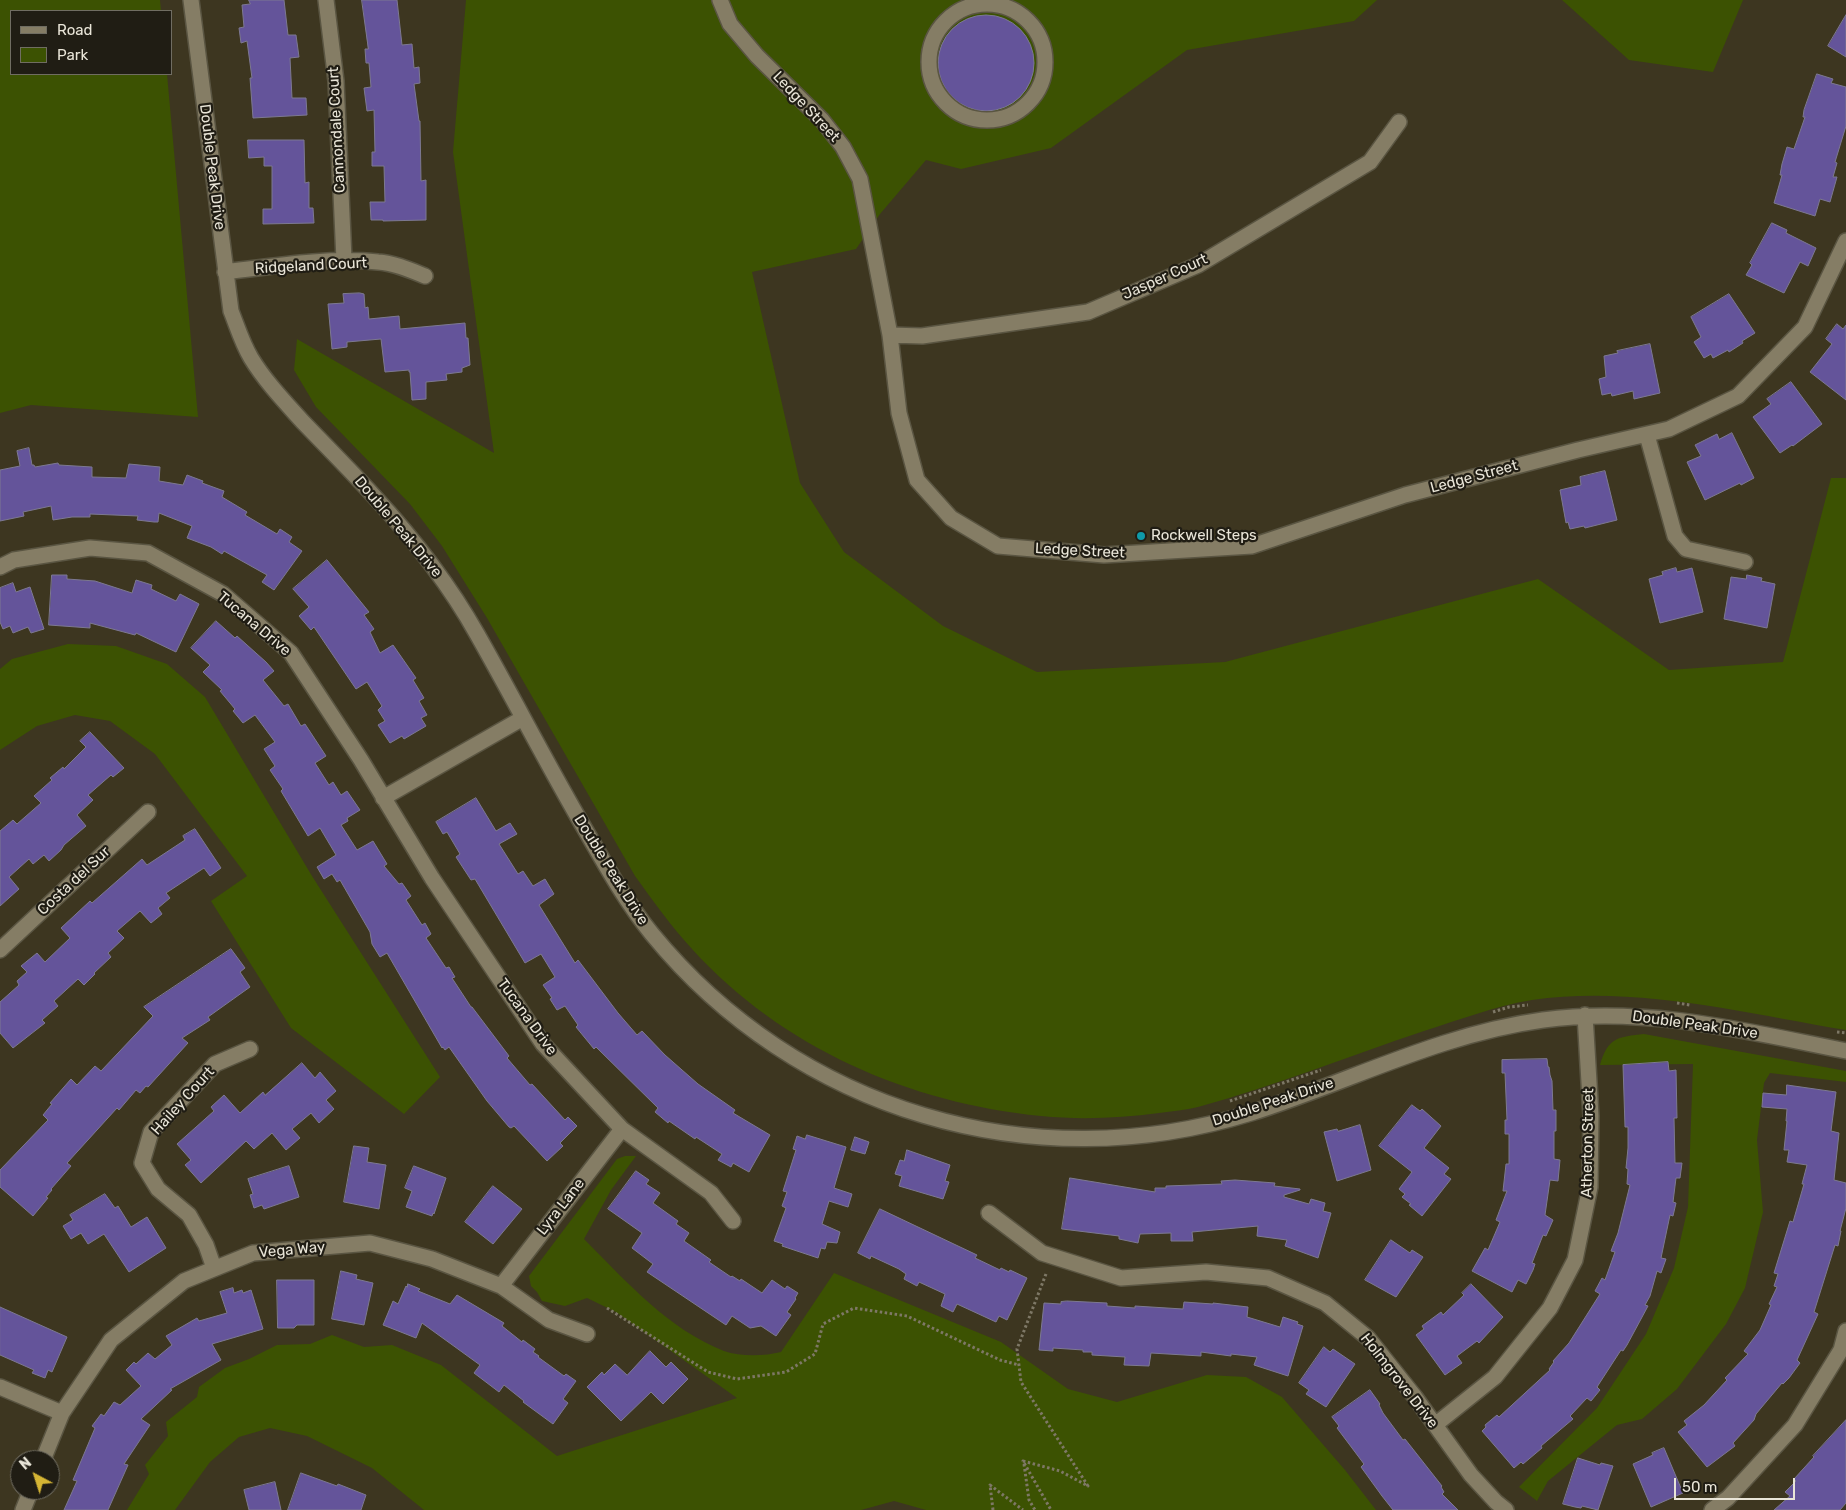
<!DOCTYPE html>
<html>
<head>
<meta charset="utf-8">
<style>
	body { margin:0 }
	#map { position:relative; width:1846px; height:1510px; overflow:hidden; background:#3d3620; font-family:Rubik,sans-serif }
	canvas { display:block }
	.legend { position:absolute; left:10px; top:10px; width:162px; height:65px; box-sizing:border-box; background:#201d14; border:1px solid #706d62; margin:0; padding:6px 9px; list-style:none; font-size:15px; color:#e9e5d8 }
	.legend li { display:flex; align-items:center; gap:10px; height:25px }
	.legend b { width:25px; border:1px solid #706d62 }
	.north { position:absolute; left:10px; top:1450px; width:50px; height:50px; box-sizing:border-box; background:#201d14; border:1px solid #706d62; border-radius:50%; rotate:320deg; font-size:14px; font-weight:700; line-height:20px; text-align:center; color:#e9e5d8 }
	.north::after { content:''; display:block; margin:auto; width:18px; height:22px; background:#d5b534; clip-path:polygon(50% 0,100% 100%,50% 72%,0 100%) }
	.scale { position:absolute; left:1674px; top:1478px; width:121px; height:22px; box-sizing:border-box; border:2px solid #e9e5d8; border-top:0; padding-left:6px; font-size:15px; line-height:18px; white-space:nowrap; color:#e9e5d8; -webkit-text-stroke:4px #201d14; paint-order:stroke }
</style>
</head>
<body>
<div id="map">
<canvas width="1846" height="1510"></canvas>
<ul class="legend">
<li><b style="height:6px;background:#857d65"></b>Road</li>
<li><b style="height:14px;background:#3c5202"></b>Park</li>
</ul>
<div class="north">N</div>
<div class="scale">50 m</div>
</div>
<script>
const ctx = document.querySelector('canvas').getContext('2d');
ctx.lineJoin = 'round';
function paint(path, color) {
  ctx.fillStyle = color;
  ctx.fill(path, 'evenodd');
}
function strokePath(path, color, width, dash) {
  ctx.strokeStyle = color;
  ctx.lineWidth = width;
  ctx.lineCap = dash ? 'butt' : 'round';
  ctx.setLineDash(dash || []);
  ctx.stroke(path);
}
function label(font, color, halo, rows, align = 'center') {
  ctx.font = font + ' Rubik,sans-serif';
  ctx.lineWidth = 4.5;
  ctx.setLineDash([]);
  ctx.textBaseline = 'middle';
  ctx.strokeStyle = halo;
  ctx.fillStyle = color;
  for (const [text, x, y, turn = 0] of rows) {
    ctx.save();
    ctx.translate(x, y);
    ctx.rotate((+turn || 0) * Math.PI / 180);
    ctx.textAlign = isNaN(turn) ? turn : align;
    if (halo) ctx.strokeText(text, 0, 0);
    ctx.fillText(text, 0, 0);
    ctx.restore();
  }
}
paint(new Path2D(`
	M0,0H160L161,11H11V74H167L198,417L31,405L0,413Z
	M466,0H1377L1354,21L1187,50L1051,148L961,169L926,160L880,214L856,249L752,272L800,483L844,552L943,626L1037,672L1225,662L1538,579L1669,670L1783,662L1831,478H1846V1030C1744,1013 1635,985 1532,1000C1495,1006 1459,1020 1424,1031C1349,1056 1275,1086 1198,1107C1186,1110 1172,1111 1159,1113C1120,1118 1081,1120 1041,1116C909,1103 782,1048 692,949C671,926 653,901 635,876L487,618L442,546L410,504L316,407L294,370L297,339L494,453L453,152Z
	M1562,0H1743L1713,72L1629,60Z
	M68,644L116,646L167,664L205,697L312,876L440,1077L404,1114L291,1028L211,901L247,876L155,754L110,721L75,715L37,726L0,750V669L12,659Z
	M1644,1034L1846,1071V1082L1770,1073L1764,1083L1757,1140L1763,1212L1745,1288L1726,1324L1677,1389L1642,1419L1617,1425L1548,1481L1537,1501L1519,1487L1597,1408L1646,1334L1674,1268L1688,1207L1693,1064L1600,1065C1608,1037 1618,1037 1644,1034Z
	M625,1156H636L611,1190L584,1239C626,1281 668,1329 724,1351C741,1357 765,1356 781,1352L834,1273L1001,1342L1068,1389L1117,1402L1207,1375L1246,1377L1282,1397L1345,1470L1376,1510H926L894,1501L861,1510H424L372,1468L307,1436L270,1428L239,1437L210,1462L175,1510H127L149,1474L145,1465L168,1436L166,1422L197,1397L199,1387L225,1368L249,1359L277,1345L310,1344L332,1335L364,1347L392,1345L441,1365L557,1456L737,1398L616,1312L587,1298L565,1306L542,1301L537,1292L531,1286L529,1276L617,1159Z`), '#3c5202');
const building = new Path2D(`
	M249,0H284L288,35H296L299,57L290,58L292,98H306L307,115L253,118L250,78H252L247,41L241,43L239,28L244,27L242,5L250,4Z
	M362,0H397L402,45L412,44L414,68L419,67L420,83L414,84L419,121H420L421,181L426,180V220L383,221V220H371L370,202H385L384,166H372V152H375L374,110L367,111L364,88L371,87L369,63H366L365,49H368Z
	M938 63a48 48 0 1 1 96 0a48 48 0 1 1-96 0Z
	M1846,15V57L1828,46Z
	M1817,74L1833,79L1831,83L1846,87V126L1835,162L1837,163L1833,177H1837L1830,202L1820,199L1815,216L1774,203L1782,175H1780L1782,164L1787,147L1794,149L1805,117H1803L1804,110Z
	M248,140H304L305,183L309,182V208H313L314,223L263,224V209H272V166H264V157L249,158Z
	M1772,223L1787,230L1786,233L1816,248L1808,266L1800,262L1784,293L1746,275L1752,265L1750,263Z
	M360,293L364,294L365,308L368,307L369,319L399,316L400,329L465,323L466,338H468L470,365L462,368V372L446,374L447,380L426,382V399L412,400L410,372H409V370L385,372L381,339L347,342V347L332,349L328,304L344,303L343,294Z
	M1729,294L1755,333L1742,341L1743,343L1729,352L1728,350L1713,358L1711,354L1704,358L1694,342L1701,337L1691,317Z
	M1837,324L1843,329L1846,325V400L1810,372L1832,344L1826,339Z
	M1650,344L1660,393L1634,399L1633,391L1612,396L1611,393L1602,395L1599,379L1606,377L1604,356L1618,353L1617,351Z
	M1791,382L1822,424L1793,446L1792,445L1780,453L1753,417L1771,404L1767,399Z
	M1732,433L1754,478L1741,485L1740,483L1705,500L1687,462L1701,456L1695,445L1717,434L1719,439Z
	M29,448L32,465H34L35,467L58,463L59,465L92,467V477L126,478L129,464L160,467L159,481L183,485L187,475L203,481L202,483L224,491L222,497L247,512L245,515L277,534L280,529L292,537L289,542L302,551L274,590L262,582L267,575L224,551L222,554L211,547L187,538L192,526L159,513L158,522H154L137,520L138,516L90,514V517H72L53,520L51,506L23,512L24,516L0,521V470L20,466L17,451Z
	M1605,471L1617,520L1585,528L1584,526L1570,529L1568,522L1566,523L1560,490L1581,485L1580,477Z
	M327,560L369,612L364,615L374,629L370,632L380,653L393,645L416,678L413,680L424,698L419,701L427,715L421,718L426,726L404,739L402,736L390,743L378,725L385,721L378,710L382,706L367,682L356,689L314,627L311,630L299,616L309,607L293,589Z
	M1676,568L1677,572L1692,568L1703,612L1660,623L1649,579L1663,575L1662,572Z
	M52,575H67V579L95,581L132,593L136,580L152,585L151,589L176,601L180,594L199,604L176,652L136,633L135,635L90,623V628L49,625Z
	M1747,575L1762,578L1761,581L1775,584L1767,628L1724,619L1731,577L1746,579Z
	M13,583L16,592L30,587L44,629L31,633L28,627L13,633L10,626L3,629L0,622V588Z
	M216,621L235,638L237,636L266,662L274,671L263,680L284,706L288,704L301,726L305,724L326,756L315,763L329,785L333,782L341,795L347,791L360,810L347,818L348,821L341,825L357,850L373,841L387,864L384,866L399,884L402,883L411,896L406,900L422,925L425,923L431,934L426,938L446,968L449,967L455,977L452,978L471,1007H472L509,1056L507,1058L530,1085L532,1084L565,1120L568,1117L577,1126L560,1143L563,1146L547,1161L514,1126L511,1128L509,1127L487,1101L449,1047L445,1050L443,1047L442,1048L387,953L380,957L372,944L370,932L340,880L337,882L332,874L324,879L317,867L336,855L320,828L308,836L281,791L283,789L270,770L275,766L264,749L275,742L255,715L243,723L233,711L235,709L220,691L222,690L203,672L210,665L191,648Z
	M90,732L124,768L113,777L111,775L88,795L93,800L77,815L86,826L64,845L61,850L49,861L44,855L33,864L29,859L9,877L19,889L0,906V831L13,820L17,824L41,803L34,796L52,780L50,778L63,767L64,769L86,747L80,741Z
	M476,798L496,831L510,823L517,834L499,844L518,874L523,871L533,886L545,879L554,894L539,905L575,963L578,960L618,1013L637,1035L642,1031L665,1055L698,1084L735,1110L733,1113L770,1135L749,1172L733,1163L731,1167L718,1160L722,1154L696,1137L695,1139L669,1121L668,1123L655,1112L658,1108L596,1047L594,1049L576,1027L578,1025L565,1006L557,1010L550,999L552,998L543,985L555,977L541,954L525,963L475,879L471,880L456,857L460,854L447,832L443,834L436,822Z
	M195,829L221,868L210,876L204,868L166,893L170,898L158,908L162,914L151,923L140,911L117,931L124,938L108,953L111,957L94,973L95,974L84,985L78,979L54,1001L58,1006L42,1020L45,1023L13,1048L0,1033V1002L19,985L17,981L27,972L21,966L37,953L45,962L70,938L61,928L90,901L92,903L142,859L147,865L185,840L183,836Z
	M231,949L245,968L240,972L250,987L208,1017L210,1020L182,1038L188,1043L148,1087L146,1086L140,1093L136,1090L119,1110L117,1108L67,1163L71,1166L51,1189L52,1190L46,1197L48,1198L33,1216L0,1187V1170L48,1120L43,1115L52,1104L50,1103L71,1079L77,1085L95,1066L101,1071L153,1016L144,1007Z
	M1547,1059L1548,1067H1549L1550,1075L1552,1081L1553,1110H1556V1131H1554V1159L1560,1160L1558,1181L1550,1180L1545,1215L1553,1220L1546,1236L1543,1235L1532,1263L1535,1264L1533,1270L1526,1284L1518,1280L1512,1292L1472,1271L1485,1248L1488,1250L1500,1222L1496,1220L1507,1191H1503L1506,1164H1509V1134H1505V1120H1507L1505,1073H1502V1060Z
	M1668,1062L1669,1071L1676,1070L1677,1118H1674L1675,1163H1682L1680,1178H1676L1673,1202L1676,1203L1673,1216L1670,1215L1661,1258L1666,1259L1661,1273L1657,1271L1650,1296L1645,1305L1648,1306L1627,1345L1623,1351L1621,1350L1597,1387L1600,1390L1591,1401L1587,1398L1570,1416L1573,1419L1541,1446L1542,1448L1523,1464L1521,1462L1514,1468L1482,1431L1486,1427L1485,1425L1497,1415L1499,1417L1550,1370L1549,1369L1554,1362L1553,1361L1569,1343L1600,1294L1595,1291L1602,1278L1605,1280L1615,1252L1611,1251L1618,1233L1630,1185L1627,1184L1628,1169L1626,1168L1628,1148V1127H1625L1623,1065Z
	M302,1063L315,1078L320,1072L336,1091L326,1100L334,1109L319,1123L311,1113L292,1129L300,1138L286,1150L272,1133L254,1149L246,1141L201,1183L185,1165L191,1160L177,1144L214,1111L211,1107L224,1095L240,1113L263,1092L265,1095Z
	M1787,1085L1836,1092L1831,1131L1839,1133L1834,1180L1846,1183V1208L1840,1231H1841L1838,1246L1835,1245L1814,1312L1818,1314L1797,1360L1800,1363L1789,1378L1783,1384L1782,1383L1756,1414L1754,1420L1733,1443L1735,1446L1707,1467L1678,1432L1687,1425L1684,1421L1704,1405L1727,1380L1725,1378L1748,1354L1744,1351L1760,1330L1771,1305L1769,1304L1777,1287L1774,1286L1778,1274L1774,1273L1790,1221L1793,1222L1804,1184H1802L1807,1165L1787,1162L1789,1150H1784L1787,1121H1786L1787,1109L1762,1107L1763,1093L1786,1095Z
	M1412,1105L1420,1111L1422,1109L1441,1126L1424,1148L1449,1168L1444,1174L1451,1179L1422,1216L1409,1205L1411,1204L1402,1197L1405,1194L1399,1189L1412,1172L1379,1146Z
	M1360,1125L1371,1170L1337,1181L1324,1132L1337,1129L1338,1131Z
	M807,1135L846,1147L834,1188L852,1194L848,1207L829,1201L822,1224L840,1232L837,1243L827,1242L825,1249L821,1248L818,1258L782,1246L783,1244L774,1241L786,1208L782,1206L787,1192L783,1191L796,1150L793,1149L797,1136L805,1139Z
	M855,1137L869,1142L865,1154L851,1150Z
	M354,1146L369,1148L367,1162L386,1165L379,1209L344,1202Z
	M907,1150L950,1165L945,1181L949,1182L943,1199L899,1186L902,1176L895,1174L900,1160L904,1161Z
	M289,1166L299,1197L264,1209L262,1205L254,1208L250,1195L253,1194L248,1179Z
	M414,1166L446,1178L434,1214L433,1213L432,1216L406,1207L412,1191L405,1188Z
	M636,1171L649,1180L646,1184L660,1193L653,1203L678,1221L676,1224L689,1233L684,1241L711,1260L709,1262L731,1277L732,1276L740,1281L741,1279L762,1293L772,1280L785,1289L787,1286L798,1293L795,1298L796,1299L787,1312L791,1315L776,1336L761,1326L750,1328L732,1316L726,1325L647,1272L653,1264L632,1248L642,1233L608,1209Z
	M1070,1178L1155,1192V1188H1166V1186L1222,1184L1221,1181L1235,1180L1275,1183L1274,1186L1300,1189V1190L1284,1195V1197L1309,1204L1311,1199L1325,1203L1323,1211L1331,1213L1318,1258L1285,1246L1287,1240L1257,1236L1258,1226L1192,1232L1193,1241H1171V1233L1140,1234L1138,1243L1119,1239V1236L1062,1229Z
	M493,1186L522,1209L493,1244L465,1222Z
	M105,1194L115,1208L118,1206L131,1227L147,1217L166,1248L129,1272L104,1234L88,1244L81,1233L71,1239L63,1226L73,1220L70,1215Z
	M880,1209L977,1255L975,1258L1000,1270L1001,1268L1009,1272L1010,1270L1027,1278L1007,1320L999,1316L996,1322L957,1304L953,1312L941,1306L945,1294L919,1282L917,1286L904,1279L906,1274L899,1269L871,1256L870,1259L858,1253Z
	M1391,1240L1410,1253L1412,1250L1423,1257L1396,1297L1365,1280Z
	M341,1271L357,1275L356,1279L373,1283L364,1325L332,1319Z
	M277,1280H314V1325H297L294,1328H278Z
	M408,1284L420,1289L418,1291L450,1304L457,1295L504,1323L502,1326L522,1342L523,1340L535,1349L533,1352L539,1356L538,1357L564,1376L566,1374L576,1381L563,1399L568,1403L553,1424L523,1402L524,1401L504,1385L499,1392L474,1373L480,1365L422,1323L416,1338L383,1325L393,1301L398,1304L406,1286L407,1287Z
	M1471,1284L1503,1317L1479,1343L1477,1341L1457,1356L1462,1363L1445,1375L1416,1335L1424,1329L1422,1326L1441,1312L1443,1315L1464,1295L1462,1293Z
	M233,1288L234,1293L242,1290L243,1293L251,1290L263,1329L212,1344L221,1360L170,1389L172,1390L141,1419L150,1425L124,1464L128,1465L108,1510H64L77,1481L73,1480L95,1428L92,1426L101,1414L104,1416L114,1402L120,1405L141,1386L126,1370L134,1362L136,1364L148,1353L155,1359L172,1345L166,1336L197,1318L199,1321L227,1313L220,1292Z
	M1067,1301L1107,1303V1306L1135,1308V1306L1183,1309L1184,1302L1213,1304V1303L1248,1307L1247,1317L1280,1327L1283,1317L1298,1322L1297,1324L1303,1326L1288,1376L1254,1365L1257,1357L1231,1354V1356L1201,1352V1356L1151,1353L1149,1366L1124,1365L1125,1357L1092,1355V1352H1083V1350L1053,1348V1351L1039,1350L1044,1303L1061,1304V1302Z
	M0,1307L67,1337L52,1372L48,1370L45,1378L32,1373L34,1370L0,1355Z
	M1324,1347L1330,1352L1333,1349L1355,1364L1326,1407L1306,1394L1309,1390L1299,1383Z
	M650,1351L666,1367L671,1362L688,1379L663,1404L651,1392L621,1421L587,1387L602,1372L604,1375L615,1364L627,1375Z
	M1370,1390L1380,1404L1379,1405L1383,1413L1403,1440L1405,1439L1442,1486L1441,1487L1444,1492L1442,1494L1458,1510H1393L1382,1496L1361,1467L1364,1464L1337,1428L1339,1426L1332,1417Z
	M1846,1420V1503L1840,1510H1774L1790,1496L1785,1492L1796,1481L1794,1479L1814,1457L1813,1456Z
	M1664,1448L1683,1493L1651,1507L1633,1464L1653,1455L1652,1453Z
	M1578,1458L1600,1465L1601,1463L1613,1466L1598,1510L1582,1506L1581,1508L1575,1507L1563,1504Z
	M301,1473L337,1486L338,1484L366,1495L361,1510H288Z
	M275,1482L281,1510H249L244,1490Z`);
paint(building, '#64549a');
strokePath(building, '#7d7991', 1);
const minor = new Path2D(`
	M191,0L231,311C237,326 242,343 251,358C265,381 284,401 302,421C326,446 350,470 373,495C412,537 449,584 477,634C514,699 548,766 586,831C606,866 626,902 652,934C797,1111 1032,1181 1251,1113C1349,1082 1440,1034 1543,1020C1646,1006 1746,1031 1846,1051
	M326,0L336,81L344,260
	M720,0L730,24L757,56L822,120L843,147L860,179L890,335L899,413L917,480L951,518L998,546L1104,555L1252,546L1405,495L1578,450L1669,429L1738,396L1805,327L1846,241
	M929 62a58 58 0 1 1 116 0a58 58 0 1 1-116 0Z
	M225,272C274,266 329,257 378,262C394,263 410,270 425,276
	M890,335L922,336L1088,312L1198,265L1370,162L1399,122
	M1647,435L1675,536L1686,549L1745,562
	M0,567L14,560L90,548L148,553L223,594L291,653L361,760L432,878L543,1044L622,1129L711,1193L733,1221
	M383,798L523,718
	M0,950L148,812
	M989,1213L1042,1253L1121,1278L1206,1272L1268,1278L1325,1303L1368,1338L1415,1397L1471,1475L1496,1502L1506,1510
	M214,1268L206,1245L189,1215L158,1189L142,1163L151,1132L215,1064L250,1049
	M501,1286L622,1129
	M0,1387L62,1413
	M1435,1425L1495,1377L1550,1308L1575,1260L1590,1187L1591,1116L1585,1015
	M43,1460L62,1413L111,1340L184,1281L253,1253L370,1243L432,1259L501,1286L549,1320L587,1334
	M23,1510L31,1490
	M1712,1510L1728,1498L1795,1425L1841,1350L1846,1331`);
strokePath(minor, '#5a5542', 18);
strokePath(new Path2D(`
	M1677,1003L1690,1005
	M1493,1012L1509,1007L1528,1005
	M1837,1032L1846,1033
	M1230,1101L1321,1070
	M1046,1274L1017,1349L1021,1382L1088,1486L1060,1471L1023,1461L1051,1510
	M607,1308L708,1372L737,1379L786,1372L815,1354L823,1324L854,1308L907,1316L1000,1360L1019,1365
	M1024,1464L1029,1500L1035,1510
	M993,1510L990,1485L1023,1510`), '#7e7866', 3, [2.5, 2.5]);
strokePath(minor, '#857d65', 15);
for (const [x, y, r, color] of [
	[1141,536,5,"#0f9aa8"]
]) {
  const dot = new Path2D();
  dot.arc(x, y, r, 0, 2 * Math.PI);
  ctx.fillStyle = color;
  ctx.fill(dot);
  strokePath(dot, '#201d14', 2);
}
label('15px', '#e9e5d8', '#201d14', [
	["Ledge Street",806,107,47],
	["Cannondale Court",337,130,-93],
	["Double Peak Drive",212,167,83],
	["Ridgeland Court",311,266,-3],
	["Jasper Court",1165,277,-24],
	["Ledge Street",1474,477,-15],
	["Double Peak Drive",398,527,50],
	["Ledge Street",1080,551,3],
	["Tucana Drive",254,624,40],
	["Double Peak Drive",611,870,58],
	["Costa del Sur",74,881,-43],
	["Tucana Drive",527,1017,54],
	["Double Peak Drive",1695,1025,8],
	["Hailey Court",183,1101,-48],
	["Double Peak Drive",1273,1102,-18],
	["Atherton Street",1588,1143,-89],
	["Lyra Lane",561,1207,-52],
	["Vega Way",292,1250,-5],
	["Holmgrove Drive",1399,1381,52]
]);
label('15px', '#e9e5d8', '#201d14', [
	["Rockwell Steps",1151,536]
], 'left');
</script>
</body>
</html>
